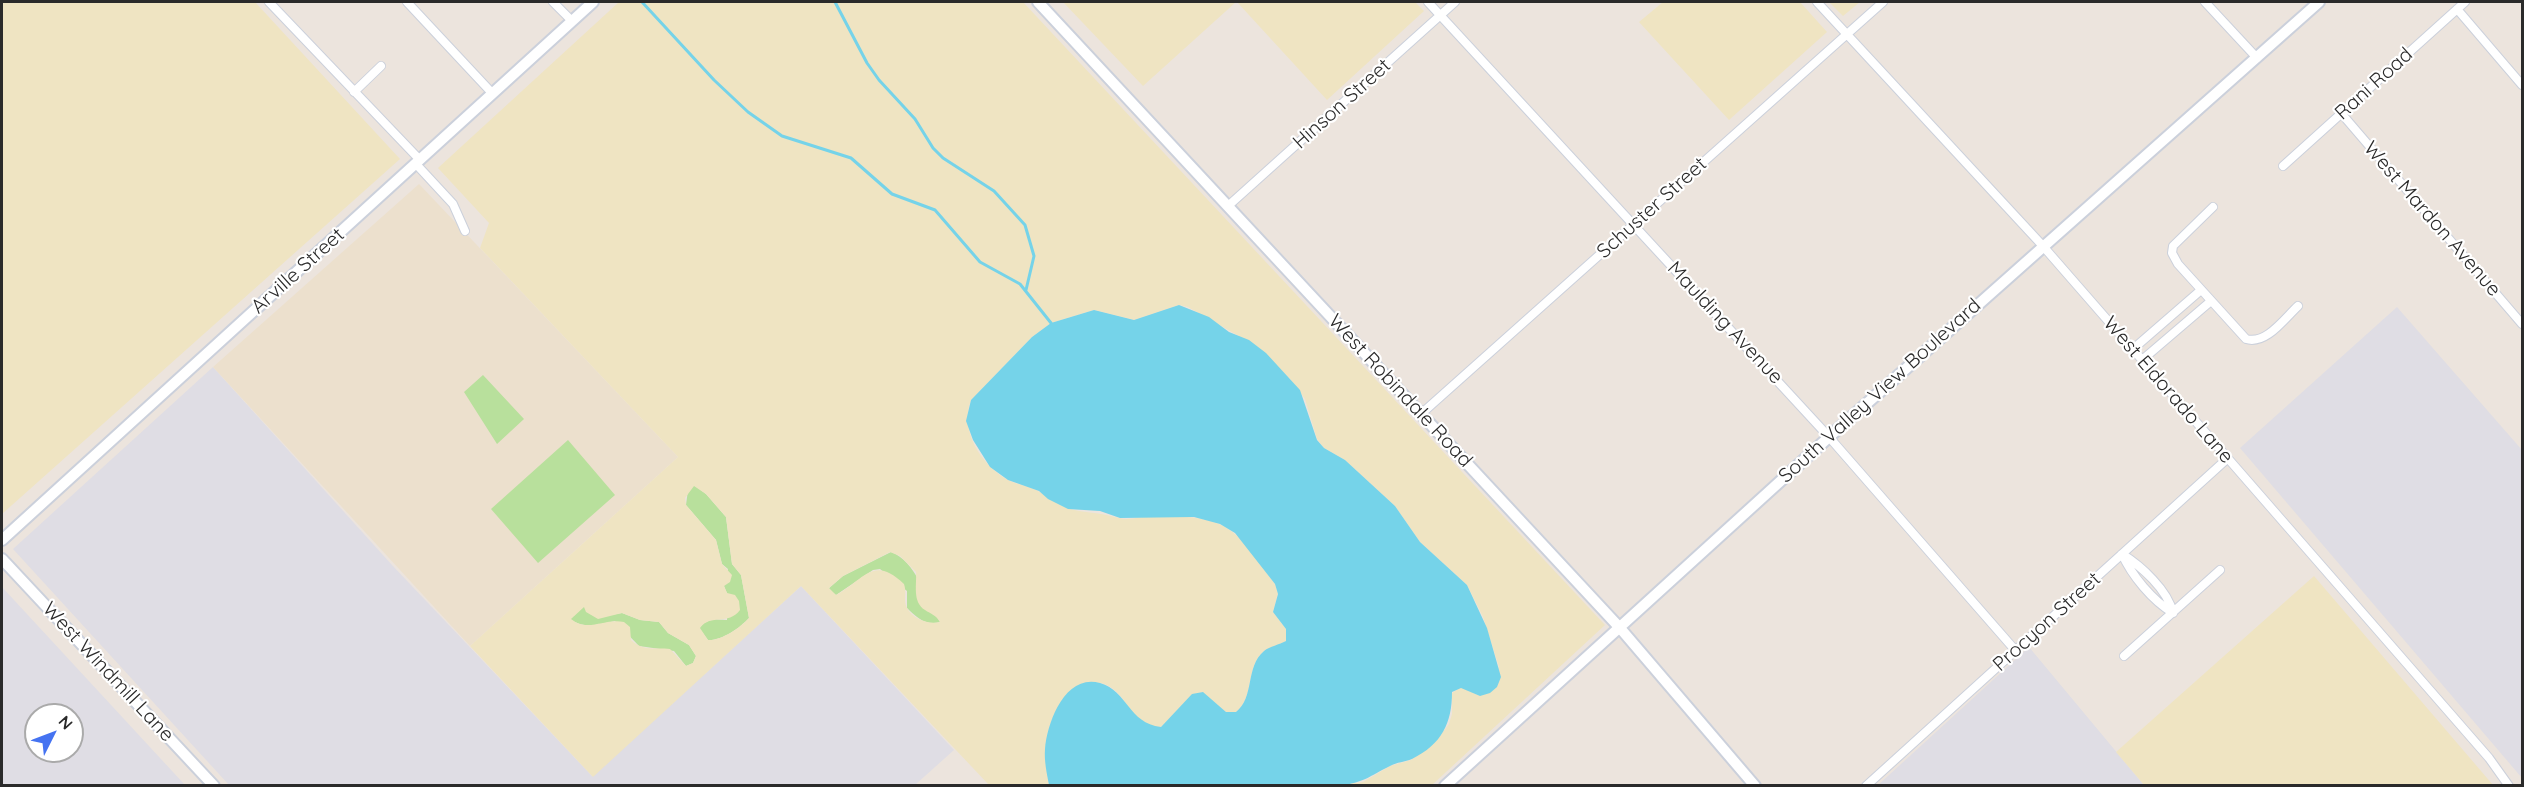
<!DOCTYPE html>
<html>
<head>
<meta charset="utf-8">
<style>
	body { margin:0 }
	#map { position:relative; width:2524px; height:787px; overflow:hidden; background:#ece4dd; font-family:Quicksand,sans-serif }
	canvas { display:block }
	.frame { position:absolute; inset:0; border:3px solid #2a2a2a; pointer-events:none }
	.north { position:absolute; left:24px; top:703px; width:60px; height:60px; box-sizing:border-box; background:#fff; border:2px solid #aaa; border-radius:50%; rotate:48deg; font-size:16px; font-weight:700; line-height:24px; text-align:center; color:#2a2a2a }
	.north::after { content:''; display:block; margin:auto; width:21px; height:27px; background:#4573f1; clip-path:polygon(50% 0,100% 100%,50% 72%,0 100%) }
</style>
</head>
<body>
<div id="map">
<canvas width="2524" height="787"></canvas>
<div class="frame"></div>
<div class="north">N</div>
</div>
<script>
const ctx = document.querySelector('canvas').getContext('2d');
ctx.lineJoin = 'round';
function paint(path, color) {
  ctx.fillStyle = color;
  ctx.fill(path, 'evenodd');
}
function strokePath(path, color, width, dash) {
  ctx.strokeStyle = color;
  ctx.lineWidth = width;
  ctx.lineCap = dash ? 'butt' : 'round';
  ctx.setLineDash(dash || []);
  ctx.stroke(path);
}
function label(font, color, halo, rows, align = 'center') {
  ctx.font = font + ' Quicksand,sans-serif';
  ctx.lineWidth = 4.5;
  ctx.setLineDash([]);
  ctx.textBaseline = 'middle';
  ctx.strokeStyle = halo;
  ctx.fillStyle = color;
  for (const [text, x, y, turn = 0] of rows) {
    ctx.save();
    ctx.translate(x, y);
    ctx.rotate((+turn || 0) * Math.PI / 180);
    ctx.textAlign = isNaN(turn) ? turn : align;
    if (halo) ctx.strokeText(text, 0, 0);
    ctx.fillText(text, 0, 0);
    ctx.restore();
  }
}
paint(new Path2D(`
	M2397,307L2522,450V778L2240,448Z
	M213,367L392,565L592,776L801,586L954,750L915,785H229L13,549Z
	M2,587L185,785H2ZM36,715H72V751H36Z
	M2029,647L2144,785L1877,786Z`), '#dfdde4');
paint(new Path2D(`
	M419,184L678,457L470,646L213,367Z`), '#ece0cd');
paint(new Path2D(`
	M483,375L524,419L497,444L464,392Z
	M568,440L615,495L538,563L491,509Z
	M694,485L706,494L726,517L732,564L741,575L749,618C740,628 721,641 708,640L699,628C707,618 715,619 727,620V593L724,586L728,569L722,564L716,540L686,505L688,490Z
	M891,552C916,561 926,599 940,622C926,626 917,618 907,608V591L880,569L873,570L836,595L828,589L843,576Z
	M584,606L604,616L622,613L640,620L659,622L668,633L689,645L696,656L693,663L686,666L674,651L639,646L615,621C599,624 585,630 570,619Z`), '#b8e09c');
paint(new Path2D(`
	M2,2H255L400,159L2,514Z
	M619,2H1023L1605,625L1432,785H1339L1363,782L1390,766L1411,760L1435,742L1449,724L1452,714V693L1461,687L1480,696L1499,667L1483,617L1467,585L1420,542L1395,506L1345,460L1324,448L1317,439L1305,399L1290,379L1258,347L1188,307L1179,305L1134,320L1094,310L1051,323L1032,337L971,400C959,430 981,465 1008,480C1018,485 1029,486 1038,491C1051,498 1063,509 1079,511C1095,513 1104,514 1119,518C1130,521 1141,516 1151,516C1173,515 1199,516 1219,524C1243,534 1260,564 1275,584L1278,593L1273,612L1286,629V641C1279,645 1270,647 1264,651C1245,667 1255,697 1236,712H1226L1202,692L1192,695L1161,727C1155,727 1149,726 1143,723C1134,718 1128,706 1122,698C1102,673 1082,682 1064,702C1042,726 1044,755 1049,785H989L801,586L593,777L470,646L678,457L480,248L489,223L438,168ZM694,486L706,494L726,517L732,564L741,575L749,618C740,628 721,641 708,640L700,628C711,613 728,626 740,610L739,601L735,595L727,593L724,586L730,582L732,575L722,564L716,540L686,505L685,498ZM890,552L900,556L916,572C917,584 912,602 925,610C931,614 936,615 940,622C929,625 913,619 907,608C903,601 907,592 904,584C873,554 864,580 836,595L829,588L843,576ZM584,607L586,612L598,619L622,613L640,620L659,622L668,633L689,645L696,656L693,663L686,666L670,649C655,647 644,652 631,640L630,627L624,622C604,618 588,633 571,619Z
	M1063,2H1236L1143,86Z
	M1237,2H1415L1424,11L1327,100Z
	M1663,2H1800L1827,32L1729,120L1639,22Z
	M1829,2H1860L1843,16Z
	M2314,576L2493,785H2144L2116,752Z`), '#efe4c2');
paint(new Path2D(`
	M1179,305L1209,317L1229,332L1249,340L1266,353L1300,390L1317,440L1324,448L1345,460L1395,506L1420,542L1467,585L1487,628L1501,677L1497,687L1490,693L1480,696L1461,688L1452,692C1452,723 1442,744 1412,759C1405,762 1397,762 1390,766C1368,777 1365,782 1339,786L1049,785C1047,774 1044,761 1045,749C1047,723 1065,673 1100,683C1128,691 1128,723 1161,727L1192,694L1203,692L1226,712H1236C1255,697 1245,667 1264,651C1270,646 1279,645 1286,641V629L1273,612L1278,594L1275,584L1235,533L1220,524L1194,517L1120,518L1100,511L1068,509L1048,499L1039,491L1008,480L990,467L973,440L966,421L971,400L1032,337L1051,323L1094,310L1134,320Z`), '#75d3e9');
strokePath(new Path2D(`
	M642,2L714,80L748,112L782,136L851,158L892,194L935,210L980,262L1020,284L1051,323
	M835,2L867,63L879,80L915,119L933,148L943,158L994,191L1025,225L1034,256L1026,290`), '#75d3e9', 3);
const street = new Path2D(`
	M269,2L420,160
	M407,2L492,93
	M553,2L572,21
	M1428,2L1829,437L2015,650
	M1817,2L2042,245L2489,758L2509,786
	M2205,2L2257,58
	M2457,9L2522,85
	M354,92L381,66
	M2341,113L2522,324
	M416,164L453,204L465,231
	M2283,166L2465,2
	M1228,206L1455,2
	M2213,207L2173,246L2172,253L2178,264L2246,339C2266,345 2284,319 2298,306
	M2133,349L2201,290
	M2142,360L2211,301
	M1421,414L1883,2
	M2122,554C2141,566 2168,590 2173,613
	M2122,554C2132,576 2152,600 2173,613
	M2124,656L2220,570
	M1866,786L2228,458`);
const secondary = new Path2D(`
	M1038,2L1620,628L1755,786
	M2,540L593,2
	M2,559L214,786
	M1445,786L1829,437L2319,2`);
strokePath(street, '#cbd0db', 10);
strokePath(secondary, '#cbd0db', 14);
strokePath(street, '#fff', 8);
strokePath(secondary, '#fff', 10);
label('20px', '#2a2a2a', '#fff', [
	["Rani Road",2374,84,-42],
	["Hinson Street",1342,104,-42],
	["Schuster Street",1652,208,-42],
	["West Mardon Avenue",2432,219,49],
	["Arville Street",298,271,-42],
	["Maulding Avenue",1725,323,47],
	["West Eldorado Lane",2168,390,49],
	["West Robindale Road",1400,391,47],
	["South Valley View Boulevard",1880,391,-42],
	["Procyon Street",2047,622,-42],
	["West Windmill Lane",108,672,47]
]);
</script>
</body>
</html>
